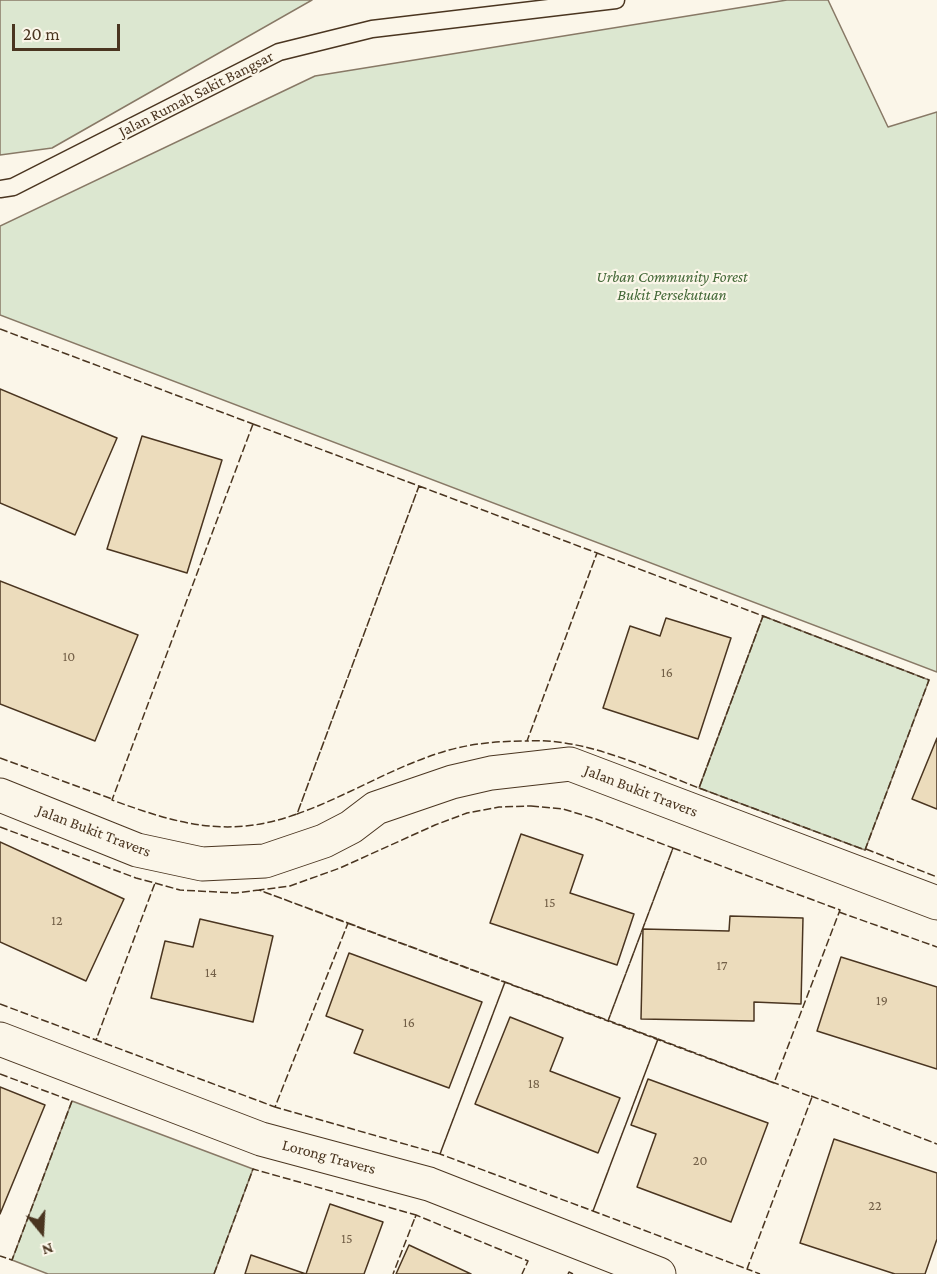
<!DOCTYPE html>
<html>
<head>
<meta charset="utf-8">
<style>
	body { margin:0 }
	#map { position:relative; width:937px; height:1274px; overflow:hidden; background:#fbf6e9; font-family:"Crimson Pro",serif }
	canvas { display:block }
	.north { position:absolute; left:12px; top:1202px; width:60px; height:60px; -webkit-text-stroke:4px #fbf6e9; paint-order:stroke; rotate:162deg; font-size:16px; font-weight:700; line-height:24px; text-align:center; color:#4a3520 }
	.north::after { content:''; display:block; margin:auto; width:21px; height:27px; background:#4a3520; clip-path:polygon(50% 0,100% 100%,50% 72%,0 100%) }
	.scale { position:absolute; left:12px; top:24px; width:108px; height:27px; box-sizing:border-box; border:3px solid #4a3520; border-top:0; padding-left:8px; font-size:18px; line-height:21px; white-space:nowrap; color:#4a3520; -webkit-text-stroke:4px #fbf6e9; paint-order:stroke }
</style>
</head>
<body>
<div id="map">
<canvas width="937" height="1274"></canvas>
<div class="north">N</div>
<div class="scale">20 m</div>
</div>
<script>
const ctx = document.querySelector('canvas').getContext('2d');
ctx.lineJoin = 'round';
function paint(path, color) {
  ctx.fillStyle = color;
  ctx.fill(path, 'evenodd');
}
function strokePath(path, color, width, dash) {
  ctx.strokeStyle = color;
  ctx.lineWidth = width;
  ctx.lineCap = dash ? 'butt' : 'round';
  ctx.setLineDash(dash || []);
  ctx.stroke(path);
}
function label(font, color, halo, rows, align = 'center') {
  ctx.font = font + ' "Crimson Pro",serif';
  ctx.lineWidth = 4.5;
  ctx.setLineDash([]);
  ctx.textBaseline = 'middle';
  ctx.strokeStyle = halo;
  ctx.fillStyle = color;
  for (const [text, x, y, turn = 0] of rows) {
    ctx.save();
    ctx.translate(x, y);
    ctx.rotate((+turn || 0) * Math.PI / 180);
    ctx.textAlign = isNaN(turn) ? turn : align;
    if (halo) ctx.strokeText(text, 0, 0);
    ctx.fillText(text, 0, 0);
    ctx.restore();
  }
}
const green = new Path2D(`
	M0,0H312L52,148L0,155Z
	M787,0H828L888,127L937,112V672L0,315V226L315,76Z
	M763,616L929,680L865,850L699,788Z
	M72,1101L253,1169L214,1274H48L12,1260Z`);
paint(green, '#dce7d0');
strokePath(green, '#887966', 1.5);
const building = new Path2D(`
	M0,389L117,438L75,535L0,503Z
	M142,436L222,460L187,573L107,549Z
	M0,581L138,635L95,741L0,704Z
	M666,618L731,638L698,739L603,708L630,626L660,636Z
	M937,738V809L912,799Z
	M521,834L583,855L570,893L634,914L617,965L490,923Z
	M0,842L124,899L86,981L0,942Z
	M730,916L803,918L801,1004L754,1002V1021L641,1019L643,929L729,931Z
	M200,919L273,936L253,1022L151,998L165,941L193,947Z
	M349,953L482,1002L449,1088L354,1053L363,1030L326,1016Z
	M841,957L937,987V1069L817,1031Z
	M510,1017L563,1038L550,1071L620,1098L598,1153L475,1104Z
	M648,1079L768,1123L731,1222L637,1187L656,1134L631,1125Z
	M0,1087L45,1105L0,1214Z
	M834,1139L937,1173V1239L925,1274H895L800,1243Z
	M330,1204L383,1222L364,1274H245L251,1255L306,1274Z
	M409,1245L471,1274H396Z`);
paint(building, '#ecdcbc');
strokePath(building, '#4a3520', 1.5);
const service = new Path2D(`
	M0,189L13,187L279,52L372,29L616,0`);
const minor = new Path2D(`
	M0,795L137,850L202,864L265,861L324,841L351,827L376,808L452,782L491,773L570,764L937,903
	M0,1039L261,1139L429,1184L659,1274`);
strokePath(service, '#4a3520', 19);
strokePath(minor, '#4a3520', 35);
strokePath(service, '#fbf6e9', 16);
strokePath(minor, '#fbf6e9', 33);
strokePath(new Path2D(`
	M0,329L253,424L252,426
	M253,424L419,486L297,814C228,839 178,824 112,800Z
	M419,486L597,553L527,741C500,741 475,743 449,750C396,765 348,796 297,814Z
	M597,553L763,616L699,788C647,768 583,737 527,741Z
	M763,616L929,680L865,850L699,788Z
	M0,758L112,799
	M531,806L563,809L596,819L673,848L608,1021L259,890L290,886L340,868L435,825L467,813L499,807Z
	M0,827L136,878L155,883
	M673,848L840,910L774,1083L608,1021Z
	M866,849L937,877
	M155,883L180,890L235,893L259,890L348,923L275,1107L96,1040Z
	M839,912L937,947
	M348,923L505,982L440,1154L275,1107Z
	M505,982L658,1039L593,1211L440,1154Z
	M0,1004L96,1040L97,1038
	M658,1039L812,1097L747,1269L593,1211Z
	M0,1074L72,1101L12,1260L0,1256
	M811,1096L937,1144
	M415,1218L416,1215L528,1261L522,1274
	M748,1267L747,1269L760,1274
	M214,1274L253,1169L416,1215L393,1274
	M568,1274L569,1272L573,1274`), '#4a3520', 1.5, [8, 3]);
label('14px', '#725f47', null, [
	["10",69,657],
	["16",667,673],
	["15",550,903],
	["12",57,921],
	["17",722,966],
	["14",211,973],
	["19",882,1001],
	["16",409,1023],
	["18",534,1084],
	["20",700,1161],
	["22",875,1206],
	["15",347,1239]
]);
label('16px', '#4a3520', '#fbf6e9', [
	["Jalan Rumah Sakit Bangsar",196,94,-27],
	["Jalan Bukit Travers",641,791,21],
	["Jalan Bukit Travers",94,831,21],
	["Lorong Travers",329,1157,15]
]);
label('italic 16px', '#436837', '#fbf6e9', [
	["Urban Community Forest",672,277],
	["Bukit Persekutuan",672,295]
]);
</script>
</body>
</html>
